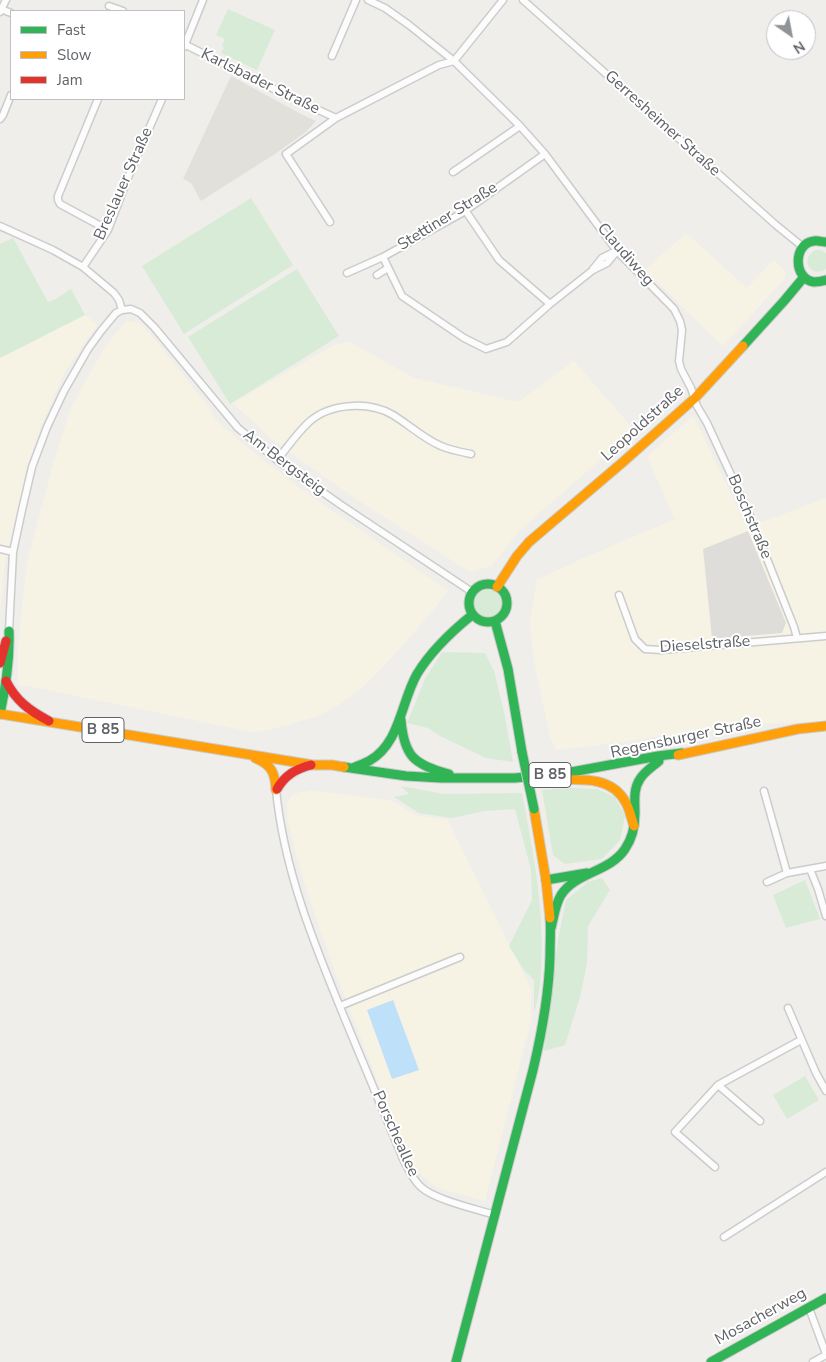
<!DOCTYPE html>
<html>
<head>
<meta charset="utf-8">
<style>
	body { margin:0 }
	#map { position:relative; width:826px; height:1362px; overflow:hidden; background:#efeeea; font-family:"Nunito Sans",sans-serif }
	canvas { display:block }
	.legend { position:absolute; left:10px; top:10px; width:175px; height:90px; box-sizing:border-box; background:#fff; border:1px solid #bfc1c3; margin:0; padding:6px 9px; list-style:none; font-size:15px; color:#5f6368 }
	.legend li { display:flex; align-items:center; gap:10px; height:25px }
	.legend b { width:25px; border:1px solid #bfc1c3 }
	.north { position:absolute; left:766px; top:10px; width:50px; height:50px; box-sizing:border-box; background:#fff; border:1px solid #bfc1c3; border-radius:50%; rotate:147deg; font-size:14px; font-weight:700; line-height:20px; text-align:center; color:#5f6368 }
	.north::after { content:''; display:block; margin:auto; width:18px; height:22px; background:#919496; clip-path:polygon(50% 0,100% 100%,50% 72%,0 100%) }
</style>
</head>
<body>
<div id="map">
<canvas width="826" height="1362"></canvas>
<ul class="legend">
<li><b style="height:6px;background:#30b455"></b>Fast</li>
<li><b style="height:6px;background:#ff9f0a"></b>Slow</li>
<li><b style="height:6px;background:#e5322d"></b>Jam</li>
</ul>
<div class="north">N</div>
</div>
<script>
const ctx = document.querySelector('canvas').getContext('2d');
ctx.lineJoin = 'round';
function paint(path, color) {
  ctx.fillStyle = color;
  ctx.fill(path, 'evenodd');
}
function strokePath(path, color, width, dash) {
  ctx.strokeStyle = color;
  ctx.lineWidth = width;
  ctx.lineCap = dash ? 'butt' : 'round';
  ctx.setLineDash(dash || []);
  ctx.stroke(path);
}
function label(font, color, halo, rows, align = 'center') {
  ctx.font = font + ' "Nunito Sans",sans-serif';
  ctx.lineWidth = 4;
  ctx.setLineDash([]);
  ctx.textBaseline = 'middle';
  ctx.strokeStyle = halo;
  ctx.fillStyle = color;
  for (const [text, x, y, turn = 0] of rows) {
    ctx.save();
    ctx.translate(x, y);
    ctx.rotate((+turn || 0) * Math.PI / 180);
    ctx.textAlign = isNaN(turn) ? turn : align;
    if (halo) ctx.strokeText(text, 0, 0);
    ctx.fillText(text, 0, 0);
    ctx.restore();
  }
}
paint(new Path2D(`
	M686,233L747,288L774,260L786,272L785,278L723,346L645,270Z
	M85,315L97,325L65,372L40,428L27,467L5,562L0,614V358Z
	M126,321L140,323L157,342L210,409L214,418L244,445L304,491L448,591L433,610L396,653L363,687L337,706L319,716L268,730L253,732L18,684V647L27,562L53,465L71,407L105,347Z
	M350,342L414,378L518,402L574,361L634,430L519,531L492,565L473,572L464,568L356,499L274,441L233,403L334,345Z
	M694,417L747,528L826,498V721L737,725L593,746L556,750L550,737L534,661L530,622L537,580L579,560L675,519L647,457L687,421Z
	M311,790L392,801L418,816L447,819L531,989V1020L485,1201L441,1189L431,1184L420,1173L410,1162L402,1143L333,966L308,895L296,854L288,821L287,803L293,794Z`), '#f7f3e4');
paint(new Path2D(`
	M748,531L786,623L782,633L712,639L703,549Z`), '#dfddda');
paint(new Path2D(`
	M231,76L301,114L316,121L307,131L275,154L201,201L191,183L183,179Z`), '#e2e0da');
paint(new Path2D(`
	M228,9L275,30L257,70L221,53L224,48L222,46L225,39L216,35Z
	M251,198L293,265L184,334L142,266Z
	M13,238L48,302L56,299L71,289L85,315L0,358V244Z
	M816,250H820L826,253V269C810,279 799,258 816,250Z
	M297,269L339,336L230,404L188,337Z
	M474 604a14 14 0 1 1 28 0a14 14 0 1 1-28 0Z
	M442,652L485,653L494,671L504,712L513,762L486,758L440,736L428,728L407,723L425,679Z
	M401,786L444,794L522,793C533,851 545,911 541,971C540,985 539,999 534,1012V980L524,970L509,946L532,900L531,870L515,809L484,811L452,818L419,813L394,797L409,794Z
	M572,788L597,789L615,797L625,816L620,840L602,859L565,864L553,855L542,790Z
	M602,878L610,890L588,926L587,964L580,997L565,1045L544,1051L558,940L566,900L588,882Z
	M805,880L820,919L786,928L773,895Z
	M805,1076L819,1100L787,1119L773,1095Z`), '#d8ebd6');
paint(new Path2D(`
	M393,1000L419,1070L392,1079L367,1010Z`), '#bfe0f9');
const street = new Path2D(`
	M368,0L385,8L409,25L454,61L520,126L545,154L617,251L674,309L680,321L682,330L679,361L681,369L691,388L697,406L707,423L750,516L794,627L797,638
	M523,0L776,225L803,247
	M109,6L123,11
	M1,9L11,13
	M0,12L6,0
	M184,44L288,96L336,118
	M184,47L203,0
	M332,56L356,0
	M98,99L58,196V200L60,204L108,230
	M0,119L3,115L11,95
	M453,172L520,126
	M465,210L499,260L550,304L593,270L607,263L617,251
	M330,222L286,154L336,118L439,65L454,61L503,0
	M0,226L53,250L83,267L114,293L119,300L122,310
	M383,257L402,296L464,338L486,349L507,342L550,304
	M83,267L108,230L131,170L162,99
	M593,269L602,258L614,252
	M347,273L383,257L462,213L545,154
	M377,275L388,268
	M277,460C287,448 297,433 309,422C330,403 369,401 393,415C408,424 424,439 441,446C450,450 461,452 471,454
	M0,549L13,552
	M619,595L635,639L645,649L661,650L826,636
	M9,631L13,552L22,510L32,467L47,427L64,391L88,349L101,331L116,313L122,310L131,309L140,313L154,327L238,428L277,460L341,505L472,592
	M276,790C284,872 316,949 347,1024C366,1070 385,1115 404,1161C409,1170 413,1180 421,1187C435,1200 476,1209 495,1215
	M764,791L787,873
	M810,869L818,889L826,916
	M767,882L787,873L826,866
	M340,1006L460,957
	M788,1008L816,1073L826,1091
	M718,1085L760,1121
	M715,1167L675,1132L718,1085L801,1040
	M724,1237L826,1172
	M809,1308L826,1354
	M813,1362L826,1355`);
const fast = new Path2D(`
	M826,242C822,242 817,240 814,241C793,243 793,279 814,282C817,282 823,281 826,280
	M743,346L784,301L804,277
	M469 603a19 19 0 1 1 38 0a19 19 0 1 1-38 0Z
	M495,621L508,669L522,752
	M0,714C6,686 10,659 9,631
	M401,720C404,756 414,765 449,774
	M344,767L406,776L441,778H515L566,773L658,756L682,753
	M355,767C360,765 365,763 369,761C400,744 401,702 417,674C431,651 451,632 472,615
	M546,880L587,873
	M551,928C554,917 555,905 561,895C576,872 610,872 625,849C632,839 635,825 635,813C635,802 633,789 640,779C644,772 652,767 659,761
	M456,1362L533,1070C542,1032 549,995 550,956C550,943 551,930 550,918
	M711,1362L826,1298`);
const slow = new Path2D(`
	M497,587L517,556L529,542L623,462L695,398L743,346
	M0,714L313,765H332L344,767
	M678,755L798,729L826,726
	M255,758C272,765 275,773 276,790
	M558,780C583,779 613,777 626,803C630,810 631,818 634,826
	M534,809L546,880L550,918`);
const jam = new Path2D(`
	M0,663L6,641
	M6,681C16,701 30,711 49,721
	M277,789C285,775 296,769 311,765`);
strokePath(street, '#cbcccc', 9);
strokePath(fast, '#cacacb', 11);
strokePath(slow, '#cacacb', 11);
strokePath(jam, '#cacacb', 11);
strokePath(street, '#fdfcfc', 6);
strokePath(fast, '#30b455', 9);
strokePath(slow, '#ff9f0a', 9);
strokePath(jam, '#e5322d', 9);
const fastBridge = new Path2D(`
	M522,752L534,809`);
strokePath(fastBridge, '#cacacb', 11, []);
strokePath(fastBridge, '#30b455', 9);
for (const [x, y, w] of [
	[103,730,42],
	[550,775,42]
]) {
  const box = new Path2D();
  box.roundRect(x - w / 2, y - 12.5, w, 25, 4);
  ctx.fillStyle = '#fff';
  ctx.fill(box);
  strokePath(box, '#5f6368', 1);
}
label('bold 15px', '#5f6368', null, [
	["B 85",103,730],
	["B 85",550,775]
]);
label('16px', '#5f6368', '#fff', [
	["Karlsbader Straße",260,82,26],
	["Gerresheimer Straße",662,124,42],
	["Breslauer Straße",124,184,-66],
	["Stettiner Straße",448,217,-32],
	["Claudiweg",625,255,49],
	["Leopoldstraße",643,424,-42],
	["Am Bergsteig",284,463,37],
	["Boschstraße",749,517,67],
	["Dieselstraße",705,645,-4],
	["Regensburger Straße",686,738,-12],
	["Porscheallee",395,1134,66],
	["Mosacherweg",761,1317,-29]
]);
</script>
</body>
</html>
